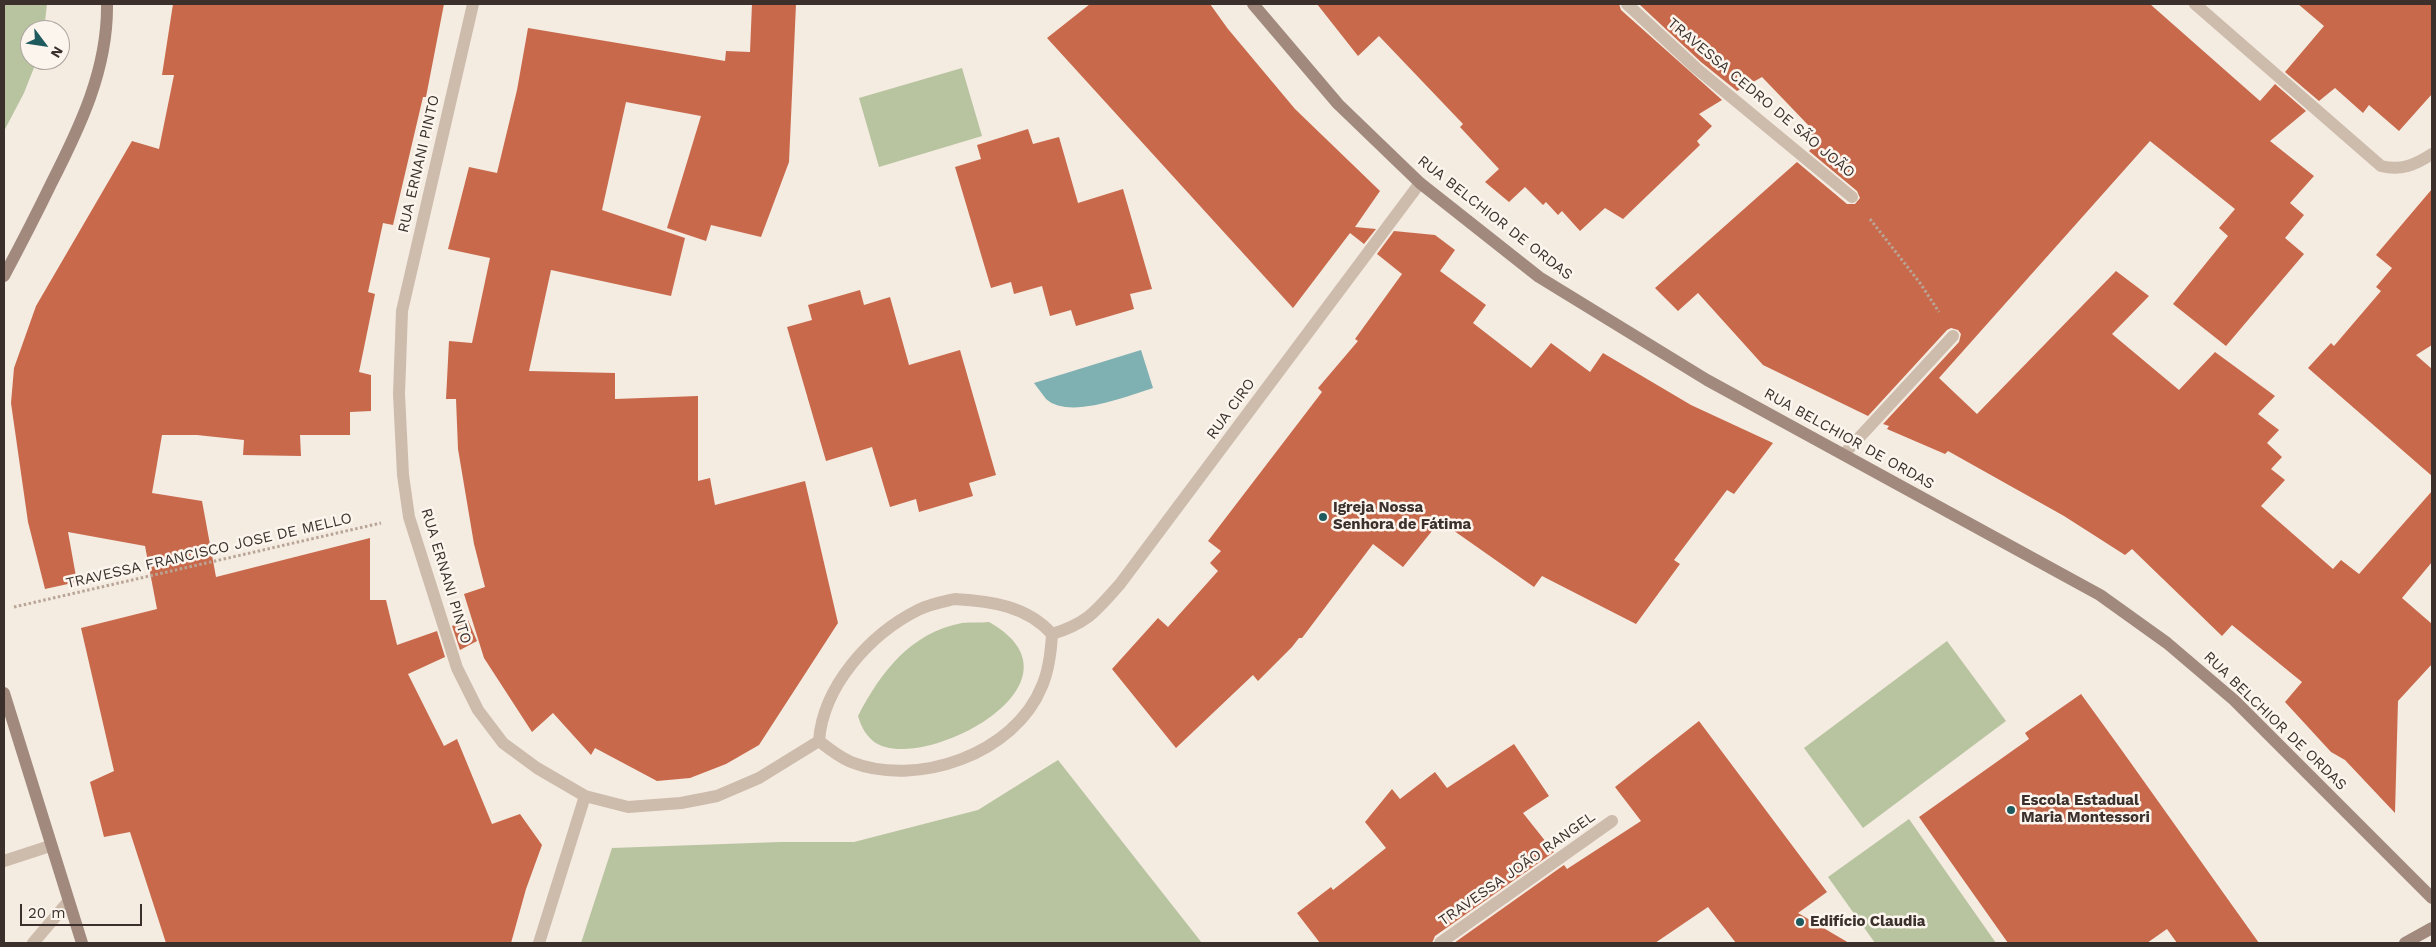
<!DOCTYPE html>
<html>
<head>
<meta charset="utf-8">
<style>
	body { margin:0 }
	#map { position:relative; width:2436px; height:947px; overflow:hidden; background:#f4ebe1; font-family:"Work Sans",sans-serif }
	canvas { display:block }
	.frame { position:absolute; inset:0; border:5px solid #3b302b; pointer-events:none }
	.north { position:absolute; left:20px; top:20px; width:50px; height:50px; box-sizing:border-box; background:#fbf5ee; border:1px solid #aea6a0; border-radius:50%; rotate:121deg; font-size:14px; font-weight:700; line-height:20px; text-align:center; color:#3b302b }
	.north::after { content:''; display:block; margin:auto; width:18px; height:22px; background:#1f5a5e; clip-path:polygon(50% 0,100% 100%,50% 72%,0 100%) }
	.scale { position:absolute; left:20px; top:904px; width:122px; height:22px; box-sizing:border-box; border:2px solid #3b302b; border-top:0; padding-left:6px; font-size:15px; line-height:18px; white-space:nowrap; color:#3b302b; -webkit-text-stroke:4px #fbf5ee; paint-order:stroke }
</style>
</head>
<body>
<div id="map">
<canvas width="2436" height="947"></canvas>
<div class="frame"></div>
<div class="north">N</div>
<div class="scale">20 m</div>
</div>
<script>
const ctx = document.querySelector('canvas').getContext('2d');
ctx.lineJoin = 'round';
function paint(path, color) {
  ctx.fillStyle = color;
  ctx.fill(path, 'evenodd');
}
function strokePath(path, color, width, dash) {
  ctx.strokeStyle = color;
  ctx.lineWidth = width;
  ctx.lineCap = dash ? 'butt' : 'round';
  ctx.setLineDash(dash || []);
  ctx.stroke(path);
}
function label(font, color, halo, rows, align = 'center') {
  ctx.font = font + ' "Work Sans",sans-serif';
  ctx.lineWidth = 5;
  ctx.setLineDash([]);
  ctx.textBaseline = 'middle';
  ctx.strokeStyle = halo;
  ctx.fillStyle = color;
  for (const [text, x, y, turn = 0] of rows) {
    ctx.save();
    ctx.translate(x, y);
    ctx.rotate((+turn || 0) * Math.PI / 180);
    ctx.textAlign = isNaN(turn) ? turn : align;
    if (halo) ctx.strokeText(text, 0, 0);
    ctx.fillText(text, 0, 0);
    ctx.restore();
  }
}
paint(new Path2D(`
	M4,4H47L44,30H30V60H37L24,93L4,131Z
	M962,68L982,136L879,167L859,98Z
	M989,622C1099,684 917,777 873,741C865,734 861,726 858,716C881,672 910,633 962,623C971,622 981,623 989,622Z
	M1947,641L2006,721L1863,828L1804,748Z
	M1058,760L1202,943H581L612,848L780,842H854L978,810Z
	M1909,819L1996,943H1875L1828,877Z`), '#b8c4a0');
paint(new Path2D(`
	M1141,350L1153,388C1127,396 1069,420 1046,399C1042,394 1038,388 1034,383Z`), '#7fb0b2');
paint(new Path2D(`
	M173,4H444L426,97H423L393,225L383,223L368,292L375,294L359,372L371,375V411L350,412V435H300L301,456L243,455L244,440L197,435H162L152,493L202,501L216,577L370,538V600H386L397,645L437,631L445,657L408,674L444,746L457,739L492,824L520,814L542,845L526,889L511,943H166L130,832L104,837L90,782L114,771L81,628L157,609L145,546L68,532L77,582L45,589L28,522L11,403L14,368L36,306L132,141L159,149L174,75H162Z
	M752,4H796L789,162L761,237L711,225L706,241L667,228L701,116L626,102L602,210L685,238L671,296L551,270L529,371L615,373V399L698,396V481L710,478L715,505L805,481L838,623L759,745L726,764L690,778L657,781L595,748L591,755L553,713L532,732L484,658L464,594L485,587L474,544L458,449L456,399H446L449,341L472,343L490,258L448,249L469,167L497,173L517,90L528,28L725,61L726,51L750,52Z
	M1090,4H1210L1228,29L1295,109L1380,191L1355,227L1376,229L1364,244L1350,233L1293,308L1047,38Z
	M1317,4H1619L1621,10L1722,100L1699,114L1712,126L1697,141L1700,145L1623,219L1605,208L1580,231L1562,211L1558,215L1546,202L1543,205L1525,187L1509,202L1485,182L1499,169L1460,127L1463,124L1379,36L1358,56Z
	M1639,4H2150L2260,101L2275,84L2306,111L2270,141L2314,176L2290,203L2304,215L2285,238L2304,254L2226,346L2173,304L2228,236L2219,228L2235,209L2150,141L1939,378L1977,414L2116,271L2149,296L2112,334L2179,390L2215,352L2275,396L2258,414L2279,430L2267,443L2282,457L2271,469L2285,480L2261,506L2333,569L2341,560L2359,574L2432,491V562L2402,598L2432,624V664L2398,701L2395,813L2345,760L2331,752L2285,702L2302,682L2232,625L2222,636L2132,549L2125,555L2064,516L1948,451L1945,454L1887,429L1889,426L1883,424L1959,342L1961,334L1958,330L1951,328L1947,330L1868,416L1763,365L1698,293L1678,311L1655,288L1797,162L1847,204H1855L1860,198L1857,191L1809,151L1819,142L1808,132L1811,128L1762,77L1737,91L1701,62Z
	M2298,4H2432V94L2399,131L2369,105L2363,113L2335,88L2319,101L2285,72L2324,26Z
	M1028,129L1033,144L1059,137L1078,203L1123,189L1152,289L1130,294L1134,309L1076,326L1071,310L1050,316L1042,286L1014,294L1011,282L991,288L955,167L981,159L977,145Z
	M2432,189V345L2416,355L2432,369V476L2308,368L2331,343L2334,346L2381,291L2376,287L2392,268L2376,255Z
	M1394,231L1435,235L1455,250L1440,271L1486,305L1473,323L1531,368L1551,343L1590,372L1603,353L1691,405L1773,443L1734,494L1727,490L1674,560L1680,564L1636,624L1542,576L1534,587L1440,521L1403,567L1373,544L1302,638H1299L1292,647L1258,681L1253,675L1176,748L1112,669L1158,618L1168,627L1218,571L1210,563L1221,551L1208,541L1322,392L1318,388L1358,341L1355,339L1402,274L1377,254Z
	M860,290L864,305L890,297L909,365L960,350L996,475L969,483L973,496L919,512L916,499L890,507L872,447L826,461L787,327L812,320L808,305Z
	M468,620L477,641L460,650L452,626Z
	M2081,694L2123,752L2259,943H2177L2167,929L2147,943H2008L1919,817L2029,739L2025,733Z
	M1699,721L1827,892L1798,913L1849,943H1736L1708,907L1655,943H1454L1564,865L1567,869L1641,821L1615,787Z
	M1514,744L1549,796L1523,813L1554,852L1435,936L1432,943H1320L1297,913L1331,887L1333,890L1386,848L1365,822L1392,789L1400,799L1435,772L1447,788Z`), '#c8694b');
strokePath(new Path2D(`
	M1870,219L1920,283L1939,312
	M14,607L381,523`), '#b9a596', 3, [2.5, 2.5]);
strokePath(new Path2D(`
	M33,943L68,902`), '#cdbbac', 12);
strokePath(new Path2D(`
	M473,4L402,311L399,394L403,475L409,517L457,668L478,710L503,743L537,768L585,796L628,807L681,803L717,796L759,778L819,741
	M1627,4L1696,68L1852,197
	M2195,4L2381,166C2401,171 2415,165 2432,154
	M1844,454L1953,336
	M955,599C991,601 1027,606 1052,634C1051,652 1049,670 1042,686C1015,754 917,788 851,762C839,757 829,749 819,741C823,686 870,634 918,610C930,604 942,602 955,599Z
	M1052,634C1088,623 1096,611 1120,584L1420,183
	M4,861L50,846
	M539,943L585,796
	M1440,943L1612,821`), '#cdbbac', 12);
strokePath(new Path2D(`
	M1253,4L1338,104L1420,183L1539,277L1707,380L2100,595L2167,643L2234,700L2432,898
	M4,276C20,246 36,215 51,184C80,127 108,69 107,4
	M4,693L82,943
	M2405,943L2432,928`), '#a18a7d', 12);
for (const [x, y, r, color] of [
	[1323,517,5,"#1f5a5e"],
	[2011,810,5,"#1f5a5e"],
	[1800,922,5,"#1f5a5e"]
]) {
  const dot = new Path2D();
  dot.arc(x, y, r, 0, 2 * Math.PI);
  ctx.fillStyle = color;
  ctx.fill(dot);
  strokePath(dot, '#fbf5ee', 2);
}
label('15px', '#3b302b', '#fbf5ee', [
	["TRAVESSA CEDRO DE SÃO JOÃO",1761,98,40],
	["RUA ERNANI PINTO",419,164,-77],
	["RUA BELCHIOR DE ORDAS",1495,218,38],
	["RUA CIRO",1231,409,-54],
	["RUA BELCHIOR DE ORDAS",1849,439,29],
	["TRAVESSA FRANCISCO JOSE DE MELLO",209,551,-13],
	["RUA ERNANI PINTO",446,576,73],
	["RUA BELCHIOR DE ORDAS",2275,721,44],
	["TRAVESSA JOÃO RANGEL",1517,869,-35]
]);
label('bold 15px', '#3b302b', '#fbf5ee', [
	["Igreja Nossa",1333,508],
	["Senhora de Fátima",1333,525],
	["Escola Estadual",2021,801],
	["Maria Montessori",2021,818],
	["Edifício Claudia",1810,922]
], 'left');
</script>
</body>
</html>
